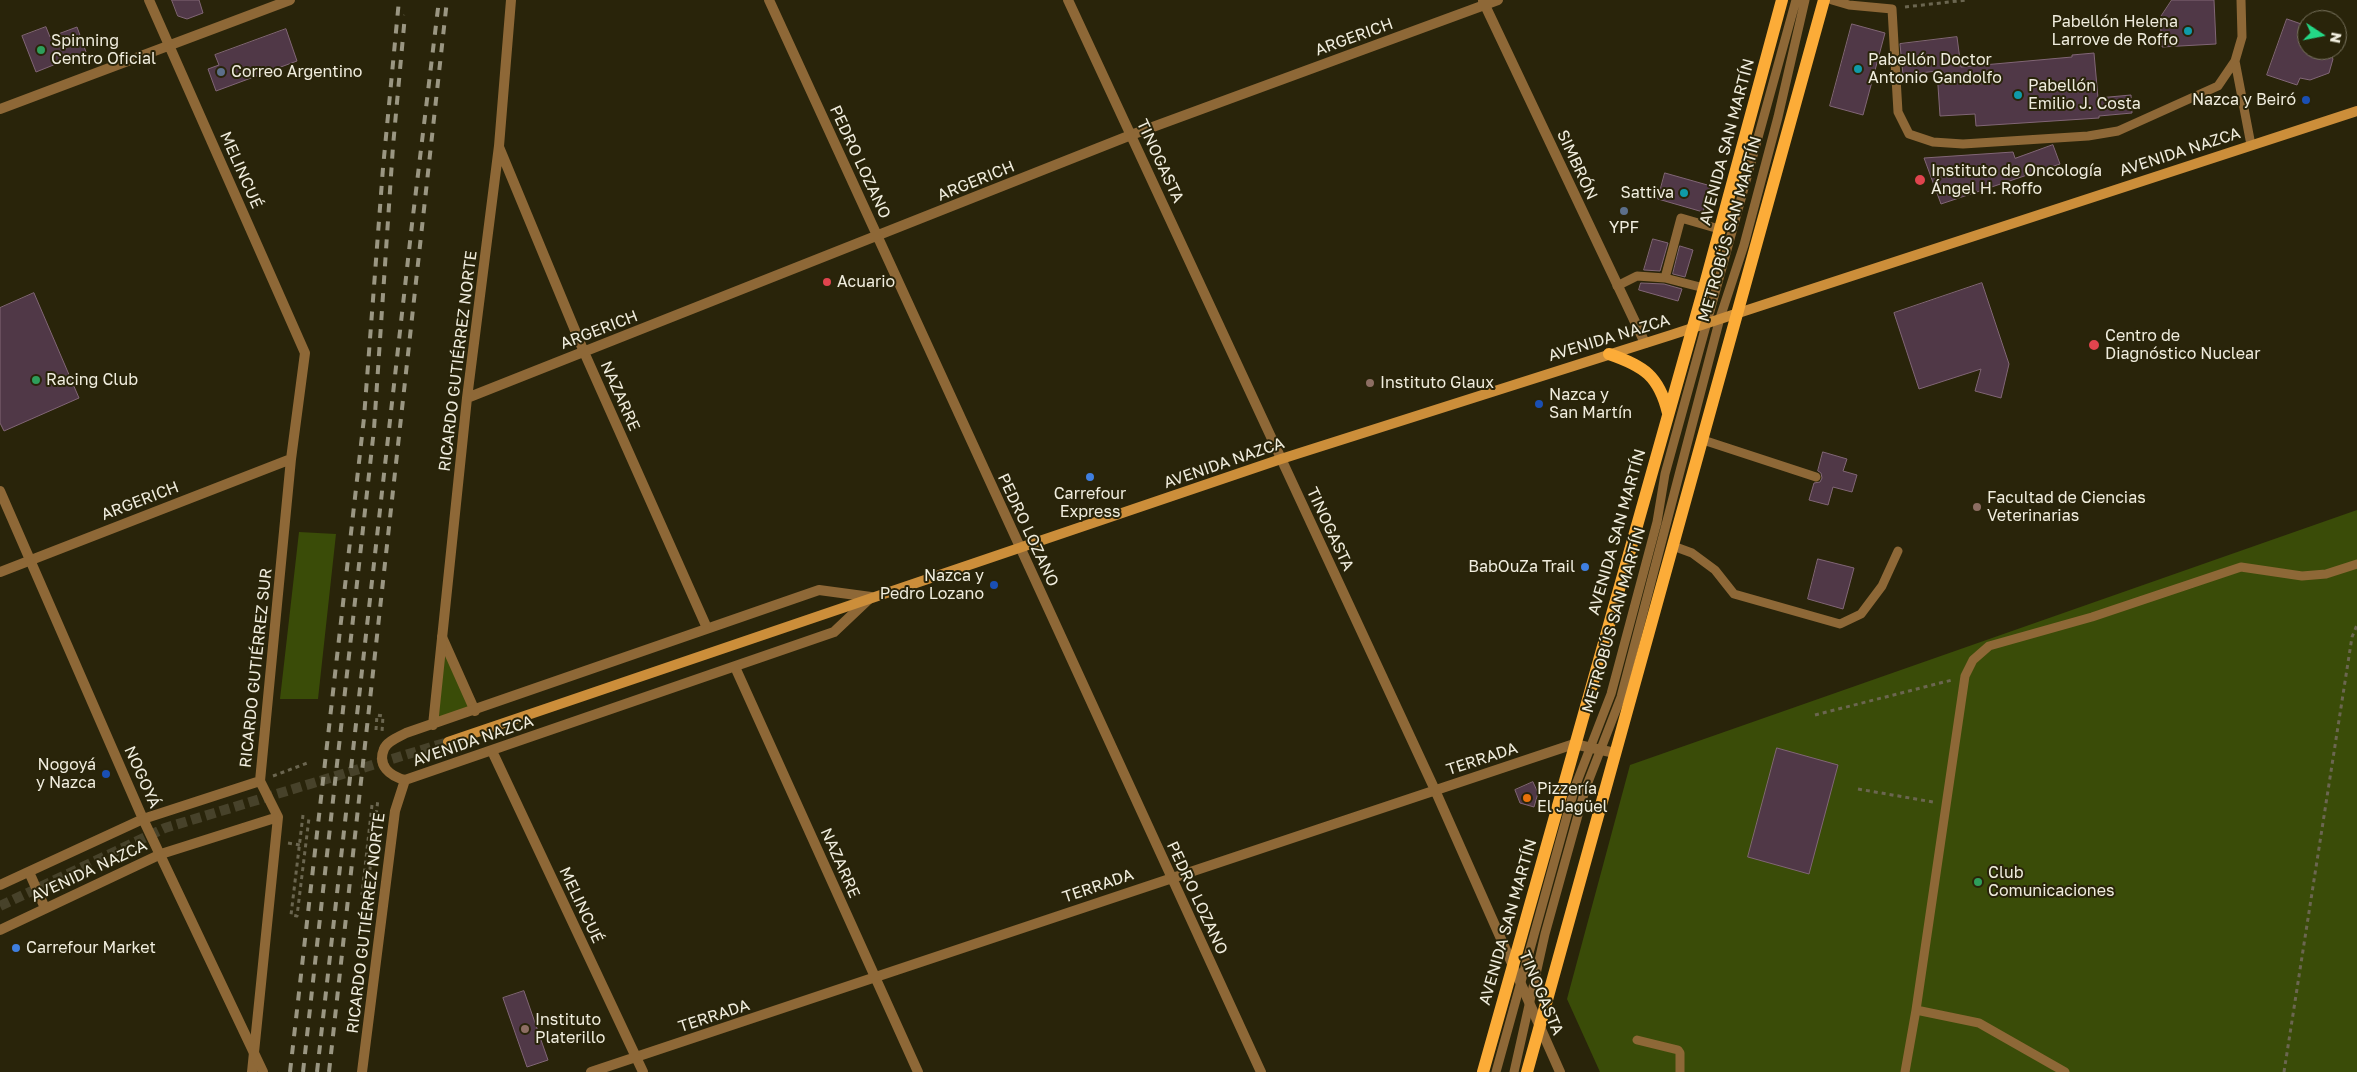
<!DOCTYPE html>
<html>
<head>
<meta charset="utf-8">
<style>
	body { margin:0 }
	#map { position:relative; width:2357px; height:1072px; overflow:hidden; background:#29240a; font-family:"Golos Text",sans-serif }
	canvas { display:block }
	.north { position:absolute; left:2297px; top:10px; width:50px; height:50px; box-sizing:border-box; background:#29240a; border:1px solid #79745f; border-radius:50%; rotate:101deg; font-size:14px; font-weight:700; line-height:20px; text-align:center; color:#f0edde }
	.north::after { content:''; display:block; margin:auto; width:18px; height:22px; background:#24d886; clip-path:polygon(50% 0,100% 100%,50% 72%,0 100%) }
</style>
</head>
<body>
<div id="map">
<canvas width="2357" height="1072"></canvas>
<div class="north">N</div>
</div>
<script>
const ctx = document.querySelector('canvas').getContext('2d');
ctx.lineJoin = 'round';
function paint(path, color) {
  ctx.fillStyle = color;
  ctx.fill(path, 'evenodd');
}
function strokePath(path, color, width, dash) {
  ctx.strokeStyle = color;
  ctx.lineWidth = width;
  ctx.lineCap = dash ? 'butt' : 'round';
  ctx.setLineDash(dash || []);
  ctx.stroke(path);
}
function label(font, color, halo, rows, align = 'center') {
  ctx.font = font + ' "Golos Text",sans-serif';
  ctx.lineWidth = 4;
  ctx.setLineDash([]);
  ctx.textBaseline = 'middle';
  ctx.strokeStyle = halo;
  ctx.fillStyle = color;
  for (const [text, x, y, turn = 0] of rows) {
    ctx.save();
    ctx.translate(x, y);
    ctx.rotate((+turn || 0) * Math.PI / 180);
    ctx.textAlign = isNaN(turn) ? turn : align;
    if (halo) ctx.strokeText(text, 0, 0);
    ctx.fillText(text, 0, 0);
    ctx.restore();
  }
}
paint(new Path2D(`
	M2357,510V1072H1600L1567,999L1630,765Z
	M299,532L336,534L318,699H280Z
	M443,642L474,710L434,723Z`), '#3a4c08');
const building = new Path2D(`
	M172,0H199L203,13L187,19L178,16Z
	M2172,0H2214L2216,44L2162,47L2160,18Z
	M2287,19L2307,26V50H2328L2333,59L2329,73L2310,80L2300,78L2297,85L2267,75Z
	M1852,24L1885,33L1863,115L1830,106Z
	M46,27L50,37L77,27L86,52L36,72L22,36Z
	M286,29L297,61L216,91L208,69L219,65L215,55Z
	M1957,37L1961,67L2072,57V55L2094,53L2098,98L2131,95L2132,113L2099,116V118L1976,126L1975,114L1940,116L1937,71L1903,75L1900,44Z
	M2053,145L2060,164L1941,204L1924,158L2013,152L2015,158Z
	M1665,173L1711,186L1703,212L1658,199Z
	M1653,239L1668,243L1660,271L1644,270Z
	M1680,246L1693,250L1685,277L1673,274Z
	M1641,283L1664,284L1682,289L1678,301L1639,290Z
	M1982,283L2009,364L2001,398L1975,391L1981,369L1919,389L1894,313Z
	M34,293L79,398L4,431L0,423V308Z
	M1823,452L1847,459L1843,471L1857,475L1852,492L1833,487L1828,505L1809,500L1814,483L1820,482L1822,478L1821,473L1818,471Z
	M1818,559L1854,568L1843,609L1808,599Z
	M1777,748L1838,765L1809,874L1748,857Z
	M1533,782L1538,793L1534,807L1520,803L1515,790Z
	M524,991L548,1060L527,1067L503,998Z`);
paint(building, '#503847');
strokePath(building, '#816676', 1);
strokePath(new Path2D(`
	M0,906L165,828L448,742`), '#47422a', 10, [10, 5]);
strokePath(new Path2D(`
	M1905,7L1967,0
	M1815,715L1952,680
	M376,730L377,715L383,716L382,732
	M273,776L310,762
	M1858,789L1933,802
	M372,805L362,894L367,895L378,799
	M303,815L291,915L297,916L309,818
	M288,843L300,845
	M2284,1072L2352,637L2357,625`), '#6b6650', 3, [4, 4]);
strokePath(new Path2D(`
	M1832,0L1849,5L1892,9L1898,112L1909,134L1933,142L1963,144L2088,136L2118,131L2218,86L2235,61L2242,37L2241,0
	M2235,61L2251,145
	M1665,278L1681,218L1719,229
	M1617,286L1637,276L1665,278L1704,288
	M1703,440L1816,477
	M1673,546L1692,553L1715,570L1734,594L1840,624L1861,614L1882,586L1898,551
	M1916,1010L1965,676L1973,660L1989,646L2092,617L2241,567L2302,576L2326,574L2357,564
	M1637,1040L1678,1050L1680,1053V1072
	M1496,1072L1575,787L1611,694L1657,522L1665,474L1796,0
	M1514,1072L1545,934L1585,790L1621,697L1720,318L1744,245L1778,117L1805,0
	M1905,1072L1916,1010L1979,1023L2065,1072`), '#8e6837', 9);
strokePath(new Path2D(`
	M442,637L475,711`), '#8e6837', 10);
strokePath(new Path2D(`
	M149,0L305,353L291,459L260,781L278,817L252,1072
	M769,0L1261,1072
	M1068,0L1435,790L1560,1072
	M1483,1L1645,343
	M0,109L290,0
	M499,147L584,352L707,628
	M467,398L1131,135L1498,0
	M0,491L143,819
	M0,572L291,459
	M819,590L871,597L834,632L405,780C390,776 377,766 384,749C387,741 399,737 406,733Z
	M735,667L918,1072
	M433,725L467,398L499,146L511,0
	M492,751L643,1072
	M29,872L45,908
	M0,885L143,819L260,781
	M0,930L161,854L278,817
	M362,1072L395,811L405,780
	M591,1072L1574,744L1615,753`), '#8e6837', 10);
strokePath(new Path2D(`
	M143,819L263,1072`), '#8e6837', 10);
strokePath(new Path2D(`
	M448,742L1281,459L1671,335L2357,111`), '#cc8e3a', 10);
strokePath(new Path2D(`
	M1609,354C1644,366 1659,376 1668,413
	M1483,1072L1704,288L1782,0
	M1527,1072L1824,0`), '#fcac38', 12);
strokePath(new Path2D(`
	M290,1072L364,418L383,168L399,0
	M303,1072L374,429L393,146L405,15
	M317,1072L412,224L439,0
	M329,1072L447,0`), '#9a9682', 4, [9, 9]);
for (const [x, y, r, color] of [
	[2188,31,5,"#0f9aa8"],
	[41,50,5,"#2e9e5b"],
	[1858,69,5,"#0f9aa8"],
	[221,72,5,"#5c6f8a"],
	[2018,95,5,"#0f9aa8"],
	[2306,100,5,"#1a4fb4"],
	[1920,180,6,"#e0444e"],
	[1684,193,5,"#0f9aa8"],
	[1624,211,5,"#5c6f8a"],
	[827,282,5,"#e0444e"],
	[2094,345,6,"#e0444e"],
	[36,380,5,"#2e9e5b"],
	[1370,383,5,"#8d6e63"],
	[1539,404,5,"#1a4fb4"],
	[1090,477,5,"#3f7fe0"],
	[1977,507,5,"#8d6e63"],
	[1585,567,5,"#3f7fe0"],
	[994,585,5,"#1a4fb4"],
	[106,774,5,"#1a4fb4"],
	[1527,798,5,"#e8710a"],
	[1978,882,5,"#2e9e5b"],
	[16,948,5,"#3f7fe0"],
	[525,1029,5,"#8d6e63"]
]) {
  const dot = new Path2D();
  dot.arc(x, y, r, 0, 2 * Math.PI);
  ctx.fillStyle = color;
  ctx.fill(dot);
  strokePath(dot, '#29240a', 2);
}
label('16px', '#f0edde', '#29240a', [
	["Pabellón Helena",2178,22,"right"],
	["Larrove de Roffo",2178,40,"right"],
	["Spinning",51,41],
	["Centro Oficial",51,59],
	["Pabellón Doctor",1868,60],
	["Antonio Gandolfo",1868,78],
	["Correo Argentino",231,72],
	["Pabellón",2028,86],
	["Emilio J. Costa",2028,104],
	["Nazca y Beiró",2296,100,"right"],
	["Instituto de Oncología",1931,171],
	["Ángel H. Roffo",1931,189],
	["Sattiva",1674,193,"right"],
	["YPF",1624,228,"center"],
	["Acuario",837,282],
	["Centro de",2105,336],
	["Diagnóstico Nuclear",2105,354],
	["Racing Club",46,380],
	["Instituto Glaux",1380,383],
	["Nazca y",1549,395],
	["San Martín",1549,413],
	["Carrefour",1090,494,"center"],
	["Express",1090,512,"center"],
	["Facultad de Ciencias",1987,498],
	["Veterinarias",1987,516],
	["BabOuZa Trail",1575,567,"right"],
	["Nazca y",984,576,"right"],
	["Pedro Lozano",984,594,"right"],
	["Nogoyá",96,765,"right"],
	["y Nazca",96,783,"right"],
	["Pizzería",1537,789],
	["El Jagüel",1537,807],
	["Club",1988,873],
	["Comunicaciones",1988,891],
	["Carrefour Market",26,948],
	["Instituto",535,1020],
	["Platerillo",535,1038]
], 'left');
label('16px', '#f0edde', '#29240a', [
	["ARGERICH",1354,37,-20],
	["AVENIDA SAN MARTÍN",1727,142,-75],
	["AVENIDA NAZCA",2180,152,-18],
	["TINOGASTA",1160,161,65],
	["PEDRO LOZANO",860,162,65],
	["SIMBRÓN",1577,165,65],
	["MELINCUÉ",241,170,66],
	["ARGERICH",976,181,-22],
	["METROBÚS SAN MARTÍN",1730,229,-74],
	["ARGERICH",599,330,-21],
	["AVENIDA NAZCA",1609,338,-17],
	["RICARDO GUTIÉRREZ NORTE",458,361,-83],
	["NAZARRE",620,396,66],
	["AVENIDA NAZCA",1224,463,-19],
	["ARGERICH",140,501,-21],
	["TINOGASTA",1330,529,65],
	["PEDRO LOZANO",1028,530,65],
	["AVENIDA SAN MARTÍN",1617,532,-74],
	["METROBÚS SAN MARTÍN",1614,620,-74],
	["RICARDO GUTIÉRREZ SUR",256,668,-84],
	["AVENIDA NAZCA",473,741,-19],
	["TERRADA",1482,759,-18],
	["NOGOYÁ",142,777,66],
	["NAZARRE",840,863,66],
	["AVENIDA NAZCA",89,871,-25],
	["TERRADA",1098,886,-19],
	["PEDRO LOZANO",1197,898,65],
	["MELINCUÉ",581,905,65],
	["AVENIDA SAN MARTÍN",1508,922,-74],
	["RICARDO GUTIÉRREZ NORTE",366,923,-83],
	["TINOGASTA",1541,993,67],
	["TERRADA",714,1016,-18]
]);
</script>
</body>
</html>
